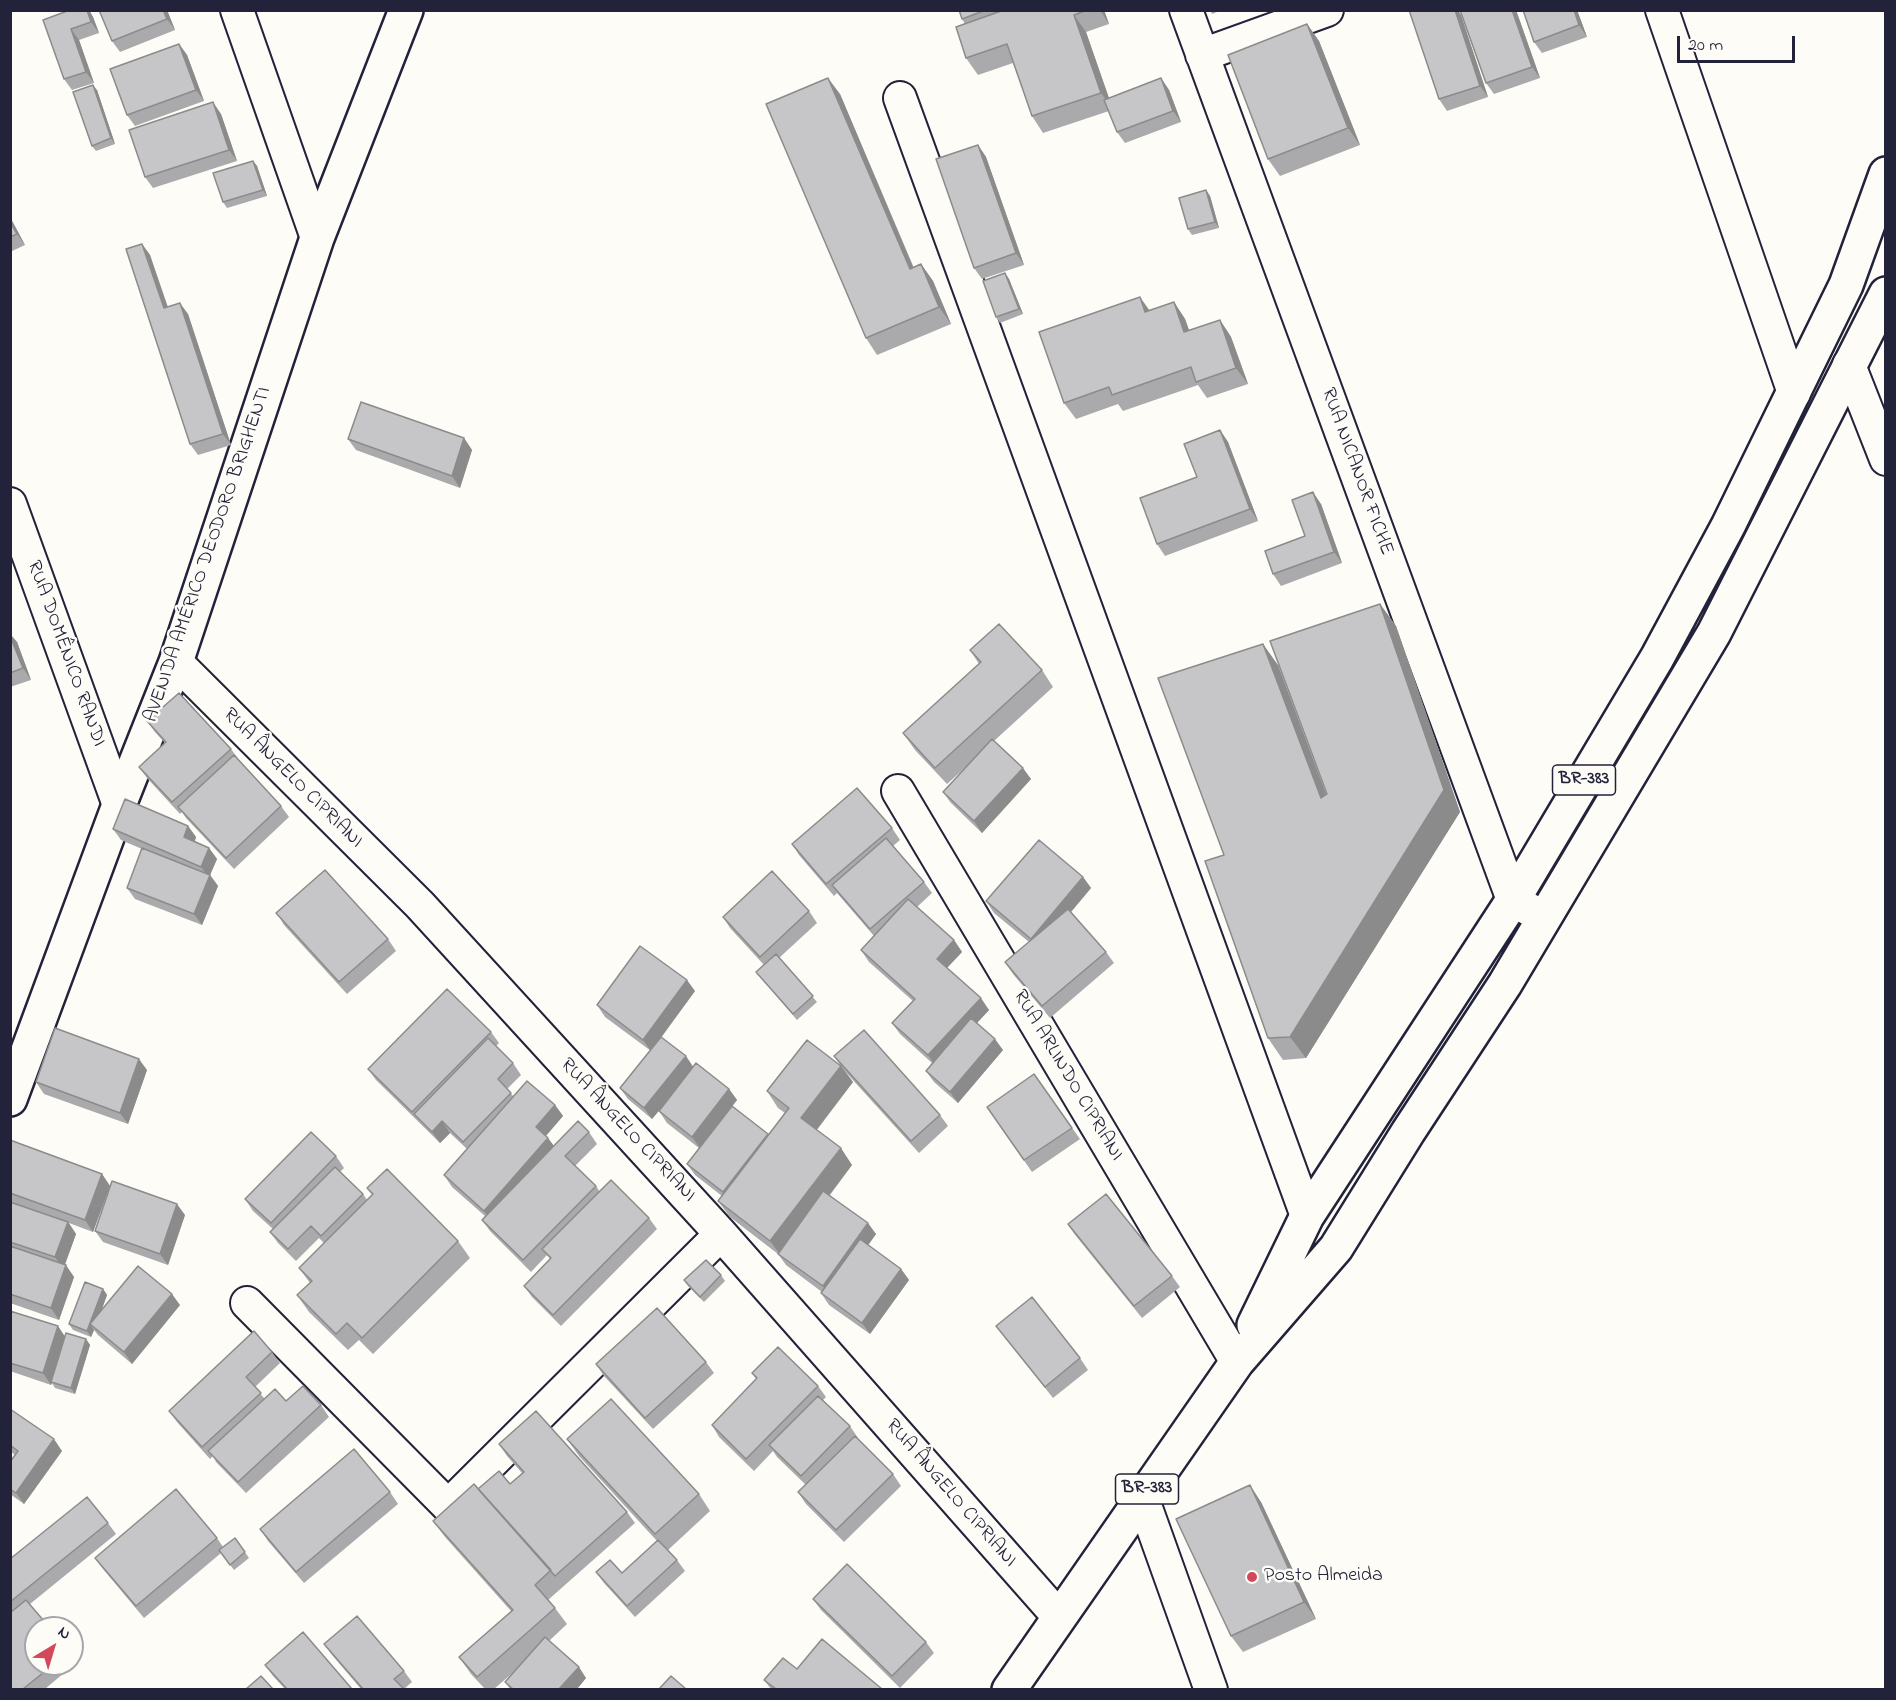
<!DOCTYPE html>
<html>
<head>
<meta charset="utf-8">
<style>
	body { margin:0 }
	#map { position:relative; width:1896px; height:1700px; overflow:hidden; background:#fdfcf7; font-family:"Indie Flower",sans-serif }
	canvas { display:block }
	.frame { position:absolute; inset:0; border:12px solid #22223b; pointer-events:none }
	.north { position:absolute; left:24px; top:1616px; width:60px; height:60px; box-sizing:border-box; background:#fdfcf7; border:2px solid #a5a5ac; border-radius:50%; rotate:38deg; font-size:16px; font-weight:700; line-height:24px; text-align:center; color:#22223b }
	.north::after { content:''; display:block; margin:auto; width:21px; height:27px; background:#d1495b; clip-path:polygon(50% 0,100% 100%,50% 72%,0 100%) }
	.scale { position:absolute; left:1677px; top:36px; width:118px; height:27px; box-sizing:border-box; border:3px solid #22223b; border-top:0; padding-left:8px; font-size:18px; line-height:21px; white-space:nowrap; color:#22223b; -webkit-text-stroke:4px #fdfcf7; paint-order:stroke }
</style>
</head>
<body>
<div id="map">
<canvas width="1896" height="1700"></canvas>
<div class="frame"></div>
<div class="north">N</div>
<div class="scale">20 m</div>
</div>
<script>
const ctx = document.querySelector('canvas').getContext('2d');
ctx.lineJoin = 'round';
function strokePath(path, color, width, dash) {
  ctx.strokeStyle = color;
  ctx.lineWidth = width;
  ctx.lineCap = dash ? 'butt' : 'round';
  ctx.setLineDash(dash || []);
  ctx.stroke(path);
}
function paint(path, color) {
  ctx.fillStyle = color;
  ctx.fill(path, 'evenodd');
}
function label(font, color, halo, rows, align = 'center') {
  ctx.font = font + ' "Indie Flower",sans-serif';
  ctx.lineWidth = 5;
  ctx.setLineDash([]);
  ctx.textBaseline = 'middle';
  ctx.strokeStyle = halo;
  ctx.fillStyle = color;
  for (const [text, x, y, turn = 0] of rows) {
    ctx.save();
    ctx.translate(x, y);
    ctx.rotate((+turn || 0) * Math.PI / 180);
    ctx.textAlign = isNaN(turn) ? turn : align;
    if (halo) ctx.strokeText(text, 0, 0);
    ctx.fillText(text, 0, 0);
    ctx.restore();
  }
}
const street = new Path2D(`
	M237,10L317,238
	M1186,10L1513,900L1544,918
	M1662,10L1794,393
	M1202,55L1327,10
	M900,98L1307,1216
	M1849,365L1886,459
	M10,504L119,805
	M176,662L420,905L721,1234L1059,1617
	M898,791L1237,1362
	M247,1303L448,1506L721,1234
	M1142,1497L1211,1690`);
const secondary = new Path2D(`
	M10,1099L119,805L176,662L317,238L406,10`);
const primary = new Path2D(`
	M1254,1325L1307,1216L1513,900L1657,658L1728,526L1846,285L1886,174
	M1009,1690L1237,1362L1336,1248L1408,1132L1505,984L1714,633L1886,294`);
strokePath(street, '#22223b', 36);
strokePath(secondary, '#22223b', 38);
strokePath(primary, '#22223b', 38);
strokePath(street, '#fdfcf7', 32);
strokePath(secondary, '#fdfcf7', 33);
strokePath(primary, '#fdfcf7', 33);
paint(new Path2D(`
	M70,10H89L93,17L99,33L79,40L94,83L72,90L64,79Z
	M99,10H167L175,30L120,52L112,41Z
	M959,10H1104L1109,24L1086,32L1109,98L1161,78L1169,90L1181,122L1125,143L1117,132L1109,111L1043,133L1032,116L1013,63L978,75L966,58L965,24L962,19Z
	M1210,10H1222L1212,14Z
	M1460,10H1516L1540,78L1494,94L1486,83Z
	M1523,10H1577L1587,37L1542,53L1534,42Z
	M1461,15L1488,97L1447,111L1439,99Z
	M1307,24L1319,41L1360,145L1280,176L1268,159Z
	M179,44L187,55L204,101L135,126L127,115Z
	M97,90L115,144L96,151L92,146Z
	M840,94L914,268L921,264L933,281L951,324L877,355L866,338Z
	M221,114L237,161L153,188L145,177Z
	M978,145L986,157L1024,265L982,279L974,268Z
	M253,161L257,166L267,196L227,208L223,202Z
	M1206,190L1210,196L1219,228L1192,235L1188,229Z
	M10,217L25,245L10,252Z
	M142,244L150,255L167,307L188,314L231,445L198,455L190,444Z
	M1005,273L1009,279L1023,314L1000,323L996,317Z
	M1174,302L1185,319L1189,331L1220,320L1231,337L1248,384L1207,398L1198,385L1123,411L1118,404L1076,419L1064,403L1149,310Z
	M1220,430L1228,442L1258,521L1165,556L1157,544L1197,477Z
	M464,438L472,450L460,488L356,450L348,439Z
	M1321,504L1342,563L1281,586L1273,574L1305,536Z
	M1380,604L1396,626L1460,812L1306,1058L1283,1060L1268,1038L1224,855L1278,665L1326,795L1327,794Z
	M10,634L17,642L31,680L10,687Z
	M970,650L1042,670L1053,687L994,741L1031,779L982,833L951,803L943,792L967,766L947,784L915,750L903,733L979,664Z
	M147,721L231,749L239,760L281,806L289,817L234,869L186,818L182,812L180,814L147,778L139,767L165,743L155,732Z
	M188,826L196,837L195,841L209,848L217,859L210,875L218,886L202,925L135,899L127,888L142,849L121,840L113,829Z
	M892,828L900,840L893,846L924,882L932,893L917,907L954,940L962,952L947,968L989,1010L977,1023L1003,1050L958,1103L934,1082L926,1071L932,1063L900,1034L892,1023L913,1001L869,962L861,950L874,936L837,893L834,896L799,855L792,844Z
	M1083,877L1091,888L1071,912L1106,952L1114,963L1050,1018L1013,974L1005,962L1029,942L994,913L986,901Z
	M809,911L817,923L779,958L817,1002L797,1020L756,972L764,965L730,928L723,917Z
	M277,913L388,939L396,951L347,994L284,925Z
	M695,991L658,1042L693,1067L729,1089L737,1100L732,1106L769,1135L785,1113L778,1108L767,1091L841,1066L834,1056L940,1115L948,1126L919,1153L842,1068L853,1082L817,1130L852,1165L830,1195L876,1234L868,1245L901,1269L909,1280L870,1334L829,1305L821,1293L822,1292L786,1265L778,1254L730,1217L718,1201L722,1196L695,1175L687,1164L699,1148L667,1123L659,1111L662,1107L652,1119L628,1099L620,1088L651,1051L605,1017L597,1005Z
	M491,1032L499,1043L496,1046L513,1063L521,1075L507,1089L513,1096L555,1105L563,1116L546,1136L554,1146L589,1132L597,1144L575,1166L596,1186L600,1192L649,1218L657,1229L561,1326L532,1297L524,1286L550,1259L547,1255L531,1272L490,1231L482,1220L485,1216L452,1187L444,1175L467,1149L450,1133L440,1143L376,1080L368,1069Z
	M147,1070L128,1124L44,1094L36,1082Z
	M1034,1074L1080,1139L1032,1172L987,1107Z
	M10,1140L102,1174L110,1186L93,1232L69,1223L76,1234L65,1265L74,1277L59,1320L10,1303V1202L43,1214L10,1202Z
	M336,1156L344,1168L340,1172L363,1194L367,1200L372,1195L367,1188L458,1241L470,1258L373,1354L359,1340L348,1350L309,1312L297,1295L310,1283L299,1268L324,1243L319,1238L296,1261L278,1243L270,1232L273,1229L253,1211L245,1199Z
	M185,1215L168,1265L103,1242L95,1231Z
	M1068,1225L1172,1276L1180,1287L1142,1318L1076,1236Z
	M721,1275L725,1281L704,1302L688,1286L684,1280Z
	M103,1289L107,1295L102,1309L180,1305L132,1364L98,1335L94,1330L91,1337L73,1330L69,1324Z
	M10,1311L65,1336L86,1339L90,1345L75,1394L55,1388L52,1383L51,1385L10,1371Z
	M996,1326L1080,1358L1088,1370L1053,1398Z
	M272,1352L280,1363L255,1387L264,1398L321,1405L329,1417L246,1493L216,1462L213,1456L210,1459L177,1422L169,1411Z
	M706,1362L714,1373L653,1429L604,1376L596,1364Z
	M752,1373L818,1386L826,1397L823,1400L850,1426L858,1438H857L893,1474L901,1486L844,1542L806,1504L798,1492L806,1485L777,1457L773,1451L754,1471L719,1437L712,1425L756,1379Z
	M10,1409L62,1451L24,1504L10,1494V1462L15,1455L10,1451Z
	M567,1439L699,1494L710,1511L668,1550L677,1560L685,1571L635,1617L604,1583L596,1572L622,1573L657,1541L579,1456Z
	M499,1444L627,1512L635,1523L548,1600L555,1608L567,1624L549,1641L586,1678L577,1689H510L505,1682L516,1670L494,1689H485L471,1674L459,1657L511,1611L445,1537L433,1521L478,1489L510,1484L522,1473L507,1456Z
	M390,1492L398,1504L304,1583L268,1541L260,1529Z
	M1261,1502L1316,1619L1243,1652L1231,1636Z
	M108,1523L116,1534L30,1604L36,1664H72V1655L77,1662L45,1689H10V1559Z
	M217,1538L223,1547L235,1538L249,1558L234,1570L221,1553L144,1618L103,1569L95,1558Z
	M813,1599L926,1642L934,1653L900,1688L821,1610Z
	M324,1644L404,1671L412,1682L404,1689H361L332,1655Z
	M265,1665L352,1689H285L273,1676Z
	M764,1680L882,1689H771Z`), '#aaaaac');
paint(new Path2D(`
	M87,10H89L93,17L99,33L91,22Z
	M163,10H167L175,30L167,19Z
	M1100,10H1104L1109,24Z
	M1455,10H1458L1461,15L1488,97L1480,86Z
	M1512,10H1516L1540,78L1532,67Z
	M1574,10H1577L1587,37L1579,25Z
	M1074,15L1086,32L1113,110L1101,93Z
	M1307,24L1319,41L1360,145L1348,128Z
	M71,29L79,40L94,83L86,72Z
	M179,44L187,55L204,101L196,90Z
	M828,78L840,94L921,286L910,269Z
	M1161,78L1169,90L1181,122L1173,111Z
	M93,85L97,90L115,144L111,138Z
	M213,102L221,114L237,161L229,150Z
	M978,145L986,157L1024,265L1016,253Z
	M253,161L257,166L267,196L263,190Z
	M1206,190L1210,196L1219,228L1215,222Z
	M10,217L25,245L17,234L10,222Z
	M142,244L150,255L172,319L164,308Z
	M921,264L933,281L951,324L939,307Z
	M1005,273L1009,279L1023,314L1019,309Z
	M1140,297L1152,314L1145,312Z
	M1174,302L1185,319L1196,349L1184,332Z
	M180,303L188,314L231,445L223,434Z
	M1220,320L1231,337L1248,384L1236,368Z
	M1220,430L1228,442L1258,521L1250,509Z
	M464,438L472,450L460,488L452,476Z
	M1313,492L1321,504L1342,563L1334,552Z
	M1380,604L1396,626L1460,812L1306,1058L1290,1037Z
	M10,634L17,642L31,680L23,668L10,636Z
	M1263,644L1278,665L1336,820L1321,798Z
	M1023,768L1031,779L982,833L974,821Z
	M188,826L196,837L192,848L184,837Z
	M209,848L217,859L210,875L218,886L202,925L194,914L209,878L201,867Z
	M1083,877L1091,888L1039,950L1031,939Z
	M954,940L962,952L945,970L937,959Z
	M687,980L695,991L651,1051L643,1040Z
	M981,998L989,1010L936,1067L928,1055Z
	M995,1039L1003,1050L958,1103L950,1092Z
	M686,1056L694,1068L652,1119L644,1108Z
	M139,1059L147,1070L128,1124L120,1113Z
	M841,1066L853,1082L813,1134L801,1118Z
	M729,1089L737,1100L700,1148L692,1137Z
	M555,1105L563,1116L543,1139L536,1127Z
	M442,1121L450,1133L440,1143L432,1132Z
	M548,1138L556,1149L492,1222L484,1211Z
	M841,1148L852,1165L782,1257L770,1241Z
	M102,1174L110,1186L93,1232L85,1220Z
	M177,1204L185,1215L168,1265L160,1254Z
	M68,1222L76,1234L63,1269L55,1257Z
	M868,1223L876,1234L831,1298L823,1286Z
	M66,1265L74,1277L59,1320L51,1308Z
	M901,1269L909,1280L870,1334L862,1323Z
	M103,1289L107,1295L95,1328L90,1324Z
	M172,1294L180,1305L132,1364L124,1352Z
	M90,1324L94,1330L91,1337L87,1331Z
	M58,1326L66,1338L51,1385L43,1373Z
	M86,1339L90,1345L75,1394L71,1388Z
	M54,1439L62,1451L24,1504L16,1493Z
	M1250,1485L1261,1502L1316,1619L1304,1602Z
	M579,1667L586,1678L577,1689H559Z`), '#8b8b8c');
const building = new Path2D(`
	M70,10H87L91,22L71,29L86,72L64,79L43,20Z
	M99,10H163L167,19L112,41Z
	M959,10H986L962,19Z
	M1004,10H1087L1074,15L1101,93L1032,116L1007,44L966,58L956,27Z
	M1409,10H1455L1480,86L1439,99Z
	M1460,10H1512L1532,67L1486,83Z
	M1523,10H1574L1579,25L1534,42Z
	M1307,24L1348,128L1268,159L1228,55Z
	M179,44L196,90L127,115L110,69Z
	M828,78L910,269L921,264L939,307L866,338L766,104Z
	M1161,78L1173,111L1117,132L1104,100Z
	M93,85L111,138L92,146L73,92Z
	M213,102L229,150L145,177L129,130Z
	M978,145L1016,253L974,268L936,159Z
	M253,161L263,190L223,202L213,173Z
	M1206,190L1215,222L1188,229L1179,198Z
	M10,222L17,234L10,237Z
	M142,244L164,308L180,303L223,434L190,444L126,249Z
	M1005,273L1019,309L996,317L983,281Z
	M1140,297L1145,312L1174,302L1184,332L1220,320L1236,368L1196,382L1191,367L1112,395L1109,387L1064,403L1039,332Z
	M361,402L464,438L452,476L348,439Z
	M1220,430L1250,509L1157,544L1140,498L1197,477L1184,444Z
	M1313,492L1334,552L1273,574L1265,551L1305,536L1292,500Z
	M1380,604L1444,790L1290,1037L1268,1038L1205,861L1224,855L1158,678L1263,644L1321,798L1327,794L1270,641Z
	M999,624L1042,670L935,768L903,733L981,662L970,650Z
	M10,636L23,668L10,673Z
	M179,693L231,749L172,802L139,767L166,742L147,721Z
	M992,739L1023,768L974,821L943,792Z
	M234,755L281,806L226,858L178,807Z
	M857,788L892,828L826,884L792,844Z
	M125,799L188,826L184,837L209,848L201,867L113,829Z
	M886,838L924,882L870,929L832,885Z
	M1039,840L1083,877L1031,939L986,901Z
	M142,848L210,875L194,914L127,888Z
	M325,870L388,939L339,982L276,913Z
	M772,871L809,911L760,957L723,917Z
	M908,899L954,940L937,959L981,998L928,1055L892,1023L915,999L861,950Z
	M1068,909L1106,952L1042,1006L1005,962Z
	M640,946L687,980L643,1040L597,1005Z
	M776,954L813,996L793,1014L756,972Z
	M447,989L491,1032L412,1112L368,1069Z
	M971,1018L995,1039L950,1092L926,1071Z
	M55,1028L139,1059L120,1113L36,1082Z
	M864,1030L940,1115L911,1141L834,1056Z
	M661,1037L686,1056L644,1108L620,1088Z
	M488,1038L513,1063L498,1079L511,1093L463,1142L442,1121L432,1132L414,1114Z
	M807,1040L841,1066L801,1118L841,1148L770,1241L718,1201L789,1108L767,1091Z
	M696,1063L729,1089L692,1137L659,1111Z
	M1034,1074L1072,1128L1024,1160L987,1107Z
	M527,1081L555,1105L536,1127L548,1138L484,1211L444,1175Z
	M732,1106L768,1134L723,1192L687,1164Z
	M578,1121L589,1132L565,1156L596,1186L523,1260L482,1220Z
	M311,1132L336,1156L271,1223L245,1199Z
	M10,1140L102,1174L85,1220L10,1193Z
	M335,1167L363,1194L321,1236L311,1226L288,1249L270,1232Z
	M387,1169L458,1241L362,1338L347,1323L336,1334L297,1295L312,1281L299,1268L373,1194L367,1188Z
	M611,1180L649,1218L553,1315L524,1286L551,1258L542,1249Z
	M112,1181L177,1204L160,1254L95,1231Z
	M823,1191L868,1223L823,1286L778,1254Z
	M1106,1194L1172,1276L1134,1306L1068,1224Z
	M10,1202L68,1222L55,1257L10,1242Z
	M860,1239L901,1269L862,1323L821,1293Z
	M10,1246L66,1265L51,1308L10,1294Z
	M706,1260L721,1275L700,1297L684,1280Z
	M138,1266L172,1294L124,1352L90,1324Z
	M85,1282L103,1289L87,1331L69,1324Z
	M1032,1297L1080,1358L1045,1387L996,1326Z
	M657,1308L706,1362L645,1418L596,1364Z
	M10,1311L58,1326L43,1373L10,1363Z
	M254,1331L272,1352L246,1377L261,1393L202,1447L169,1411Z
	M66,1333L86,1339L71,1388L51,1382Z
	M778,1347L818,1386L746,1459L712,1425L757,1378L752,1373Z
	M303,1386L321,1405L238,1482L208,1451L275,1389L286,1401Z
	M818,1396L850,1426L801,1476L769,1445Z
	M611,1399L699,1494L655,1534L567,1439Z
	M10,1409L54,1439L16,1493L10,1489V1462L18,1451L10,1445Z
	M536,1411L627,1512L555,1576L478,1489L499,1471L510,1484L524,1472L499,1444Z
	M855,1436L893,1474L836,1530L798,1492Z
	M354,1449L390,1492L296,1572L260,1529Z
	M474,1484L551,1570L535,1585L555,1608L477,1677L459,1657L513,1610L433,1521Z
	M1250,1485L1304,1602L1231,1636L1176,1519Z
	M176,1489L217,1538L136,1606L95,1558Z
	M87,1497L108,1523L10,1602V1559Z
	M235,1538L245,1552L230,1565L219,1550Z
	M658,1540L677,1560L627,1606L596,1572L610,1560L622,1573Z
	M847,1564L926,1642L892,1676L813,1599Z
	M26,1600L50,1628H36V1664H54L23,1689H10V1613Z
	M357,1616L404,1671L394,1679L404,1689H363L324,1644Z
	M303,1632L352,1689H287L265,1665Z
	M545,1637L579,1667L559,1689H513L505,1682Z
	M822,1639L882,1689H776L764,1680L783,1658L797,1669Z
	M261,1676L273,1689H246Z
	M671,1676L686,1689H659Z`);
paint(building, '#c6c6c8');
strokePath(building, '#8b8b8c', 1.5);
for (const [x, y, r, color] of [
	[1252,1577,6,"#d1495b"]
]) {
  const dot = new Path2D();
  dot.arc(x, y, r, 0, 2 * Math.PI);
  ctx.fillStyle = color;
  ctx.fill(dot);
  strokePath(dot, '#fdfcf7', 2);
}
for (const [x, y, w] of [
	[1584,780,63],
	[1147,1489,63]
]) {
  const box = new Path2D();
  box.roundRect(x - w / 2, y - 15, w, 30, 4.5);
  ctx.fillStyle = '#fdfcf7';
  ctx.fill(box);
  strokePath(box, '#22223b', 1.5);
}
label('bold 18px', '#22223b', null, [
	["BR-383",1584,780],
	["BR-383",1147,1489]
]);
label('20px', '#22223b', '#fdfcf7', [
	["RUA NICANOR FICHE",1356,472,70],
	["AVENIDA AMÉRICO DEODORO BRIGHENTI",209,555,-71],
	["RUA DOMÊNICO RANDI",65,654,70],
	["RUA ÂNGELO CIPRIANI",292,779,45],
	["RUA ARLINDO CIPRIANI",1067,1076,59],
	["RUA ÂNGELO CIPRIANI",627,1131,47],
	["RUA ÂNGELO CIPRIANI",950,1494,49]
]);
label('20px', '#22223b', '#fdfcf7', [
	["Posto Almeida",1264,1577]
], 'left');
</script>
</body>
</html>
